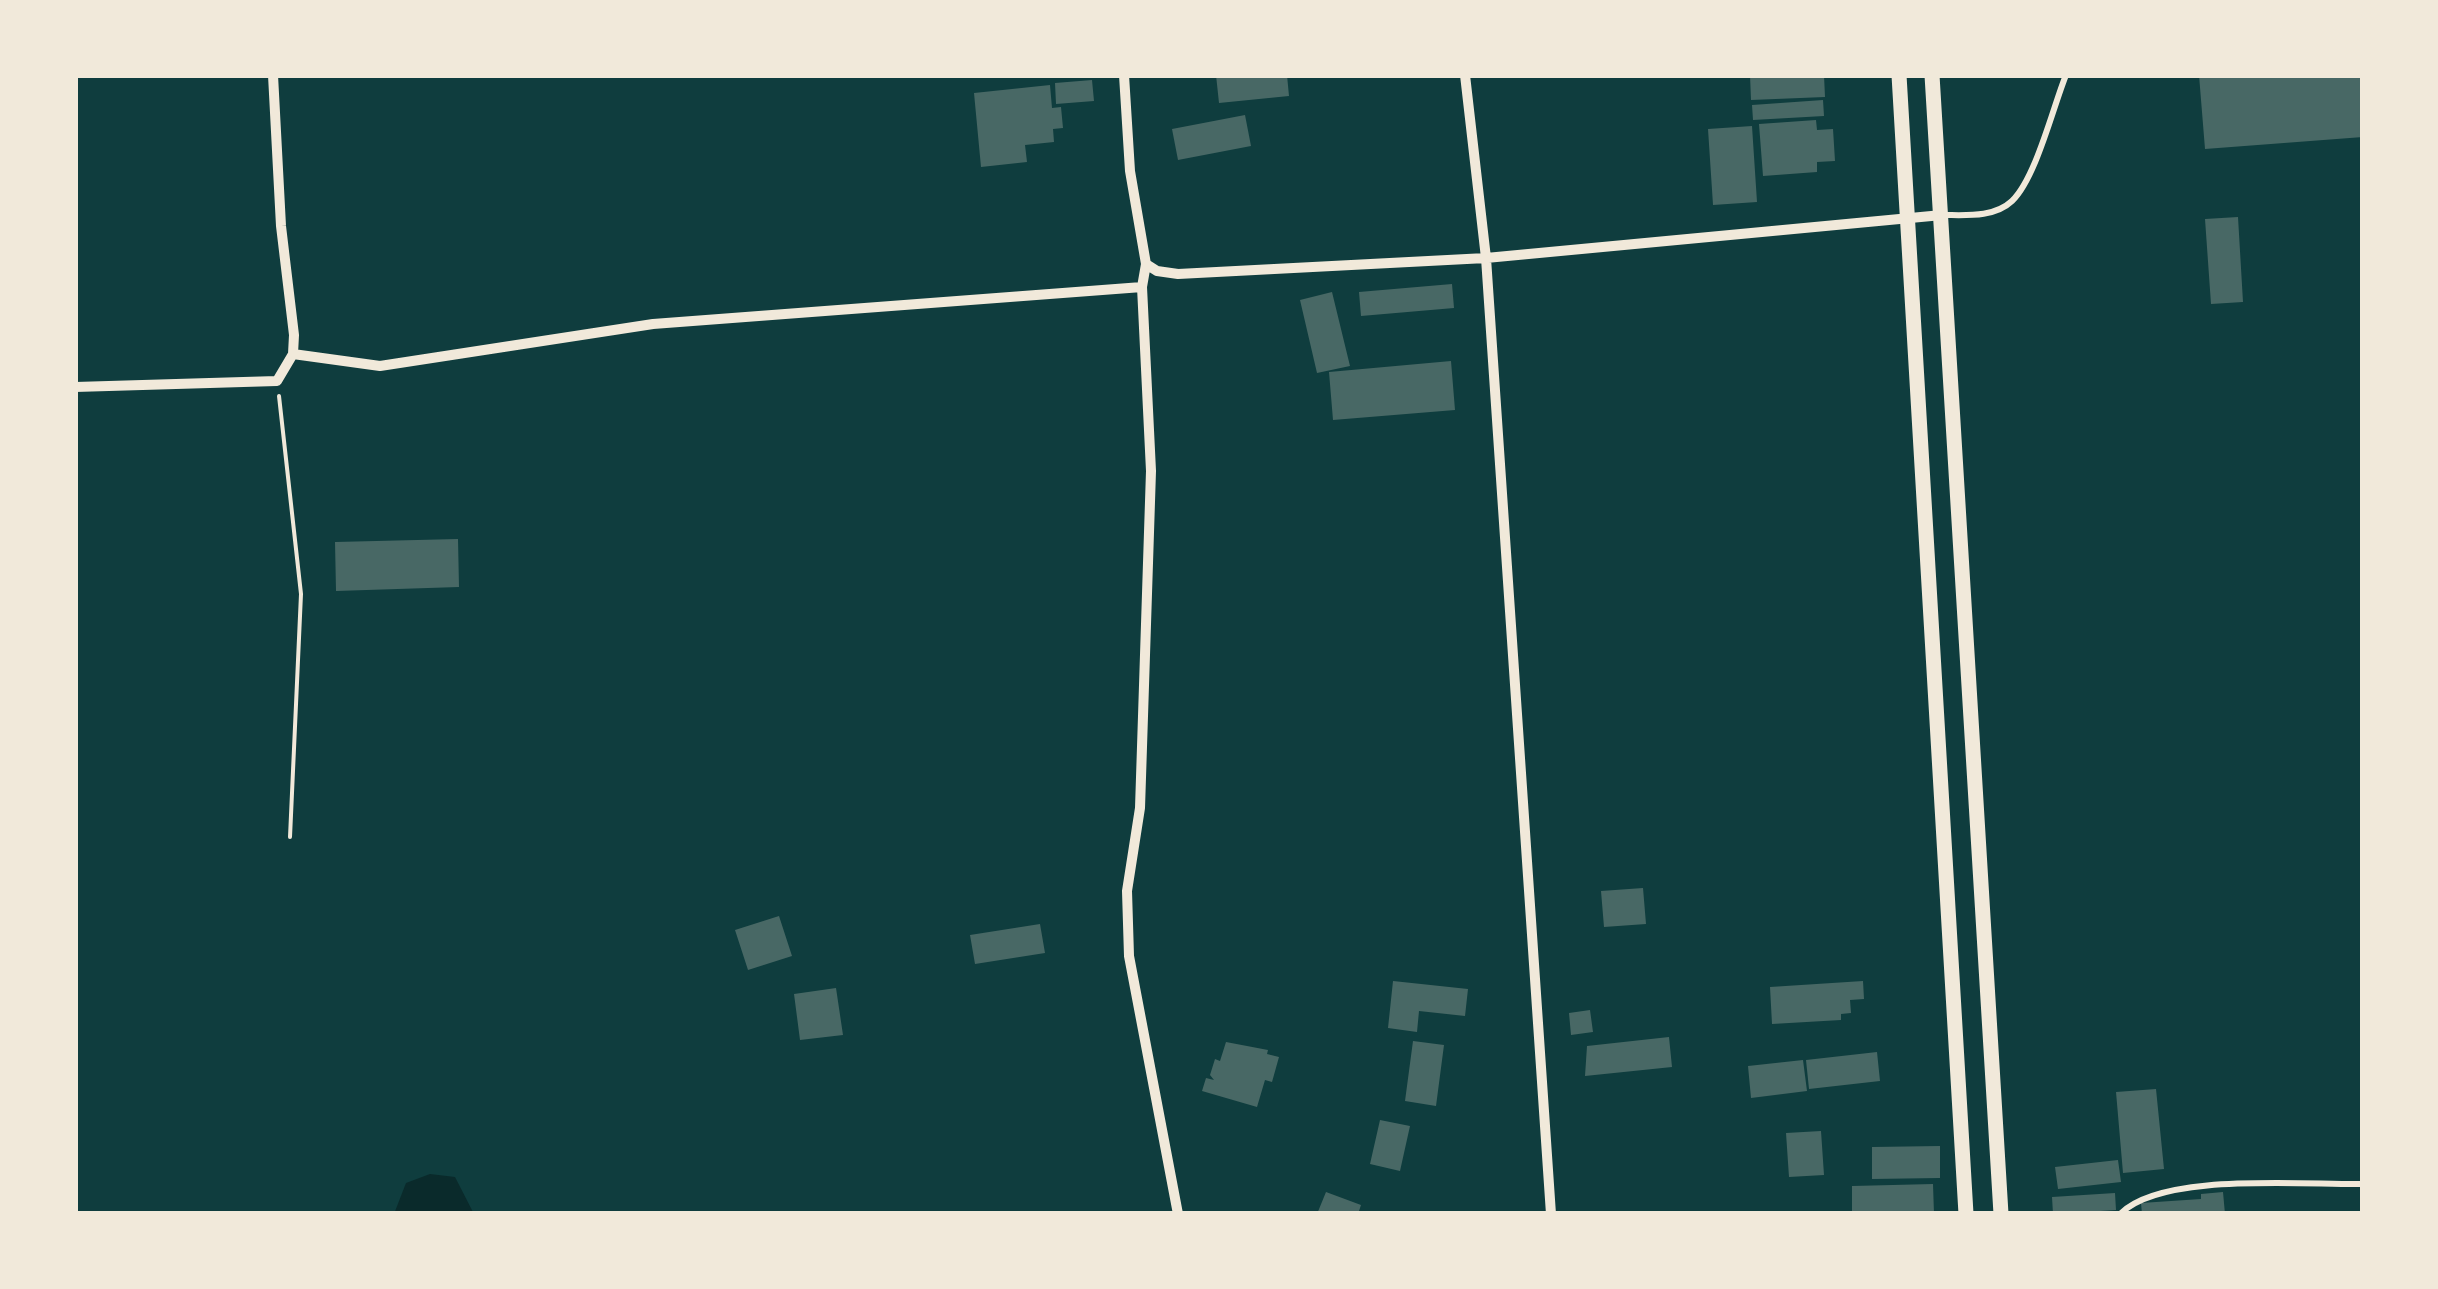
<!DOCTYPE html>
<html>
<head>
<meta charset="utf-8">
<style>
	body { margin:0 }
	#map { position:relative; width:2438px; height:1289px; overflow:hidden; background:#0f3d3e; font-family:Inter,sans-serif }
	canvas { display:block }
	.frame { position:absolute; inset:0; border:78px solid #f1e9da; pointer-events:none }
</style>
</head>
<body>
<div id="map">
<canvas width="2438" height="1289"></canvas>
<div class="frame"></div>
</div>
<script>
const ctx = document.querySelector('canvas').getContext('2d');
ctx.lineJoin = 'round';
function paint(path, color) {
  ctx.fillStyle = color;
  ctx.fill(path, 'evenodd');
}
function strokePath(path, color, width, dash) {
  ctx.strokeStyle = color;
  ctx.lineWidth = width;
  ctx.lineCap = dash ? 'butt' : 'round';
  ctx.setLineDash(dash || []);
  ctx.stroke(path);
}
paint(new Path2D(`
	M430,1174L455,1177L474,1214H394L406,1183Z`), '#0a2a2b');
paint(new Path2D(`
	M1216,75H1287L1289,96L1219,103Z
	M1750,75H1824L1825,97L1751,100Z
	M2199,75H2363V137L2205,149Z
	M1092,80L1094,101L1056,104L1055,83Z
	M1050,85L1052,108L1061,107L1063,128L1053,129L1054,142L1025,145L1027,162L981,167L974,93Z
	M1823,100L1824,116L1753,120L1752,105Z
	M1245,115L1251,146L1178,160L1172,129Z
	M1816,120L1817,130L1833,129L1835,161L1817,162V172L1763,176L1759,124Z
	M1752,126L1757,202L1713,205L1708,129Z
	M2238,217L2243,302L2211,304L2205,219Z
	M1452,284L1454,308L1361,316L1359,292Z
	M1332,292L1350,366L1317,373L1300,300Z
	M1451,361L1455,410L1333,420L1329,372Z
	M458,539L459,587L336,591L335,542Z
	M1643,888L1646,924L1604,927L1601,891Z
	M779,916L792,956L748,970L735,930Z
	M1040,924L1045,953L975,964L970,935Z
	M1393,981L1468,989L1465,1016L1419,1011L1417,1032L1388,1028Z
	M1863,981L1864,999L1850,1000L1851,1013L1841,1014V1020L1772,1024L1770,987Z
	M836,988L843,1035L800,1040L794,994Z
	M1590,1010L1593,1032L1571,1035L1569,1013Z
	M1669,1037L1672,1067L1585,1076L1587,1046Z
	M1413,1041L1444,1045L1436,1106L1405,1101Z
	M1226,1042L1268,1050L1267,1054L1279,1057L1272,1082L1265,1080L1257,1107L1202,1091L1206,1078L1214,1080L1210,1075L1215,1059L1220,1061Z
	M1877,1052L1880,1081L1809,1089L1806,1060Z
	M1803,1060L1807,1091L1751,1098L1748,1066Z
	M2156,1089L2164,1169L2123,1173L2116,1092Z
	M1380,1120L1410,1126L1400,1171L1370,1164Z
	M1821,1131L1824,1175L1789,1177L1786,1133Z
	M1940,1146V1178L1872,1179V1147Z
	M2118,1160L2121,1182L2058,1189L2055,1167Z
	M1933,1184L1934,1214H1852V1186Z
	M1326,1192L1361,1205L1358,1214H1317Z
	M2223,1192L2225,1214H2142L2141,1203L2201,1199V1194Z
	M2115,1193L2116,1210L2053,1214L2052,1197Z`), '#486865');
strokePath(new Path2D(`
	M279,396L301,594L290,837`), '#f1e9da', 4);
strokePath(new Path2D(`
	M1943,215C1965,215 1994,218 2012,201C2036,178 2053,107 2066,75
	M2120,1214C2161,1172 2302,1185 2363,1184`), '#f1e9da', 6);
strokePath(new Path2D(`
	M1124,75L1130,171L1146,264L1157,271L1178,274L1486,258L1942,215
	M1465,75L1486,258L1551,1214
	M1146,264L1142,287L1151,471L1140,808L1127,891L1129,956L1178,1214
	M293,354L380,366L653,324L1142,287
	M75,387L277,381L293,354L294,335L281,226L273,75`), '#f1e9da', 10);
strokePath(new Path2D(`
	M1899,75L1966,1214
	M1932,75L2001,1214`), '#f1e9da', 15);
</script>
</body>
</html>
